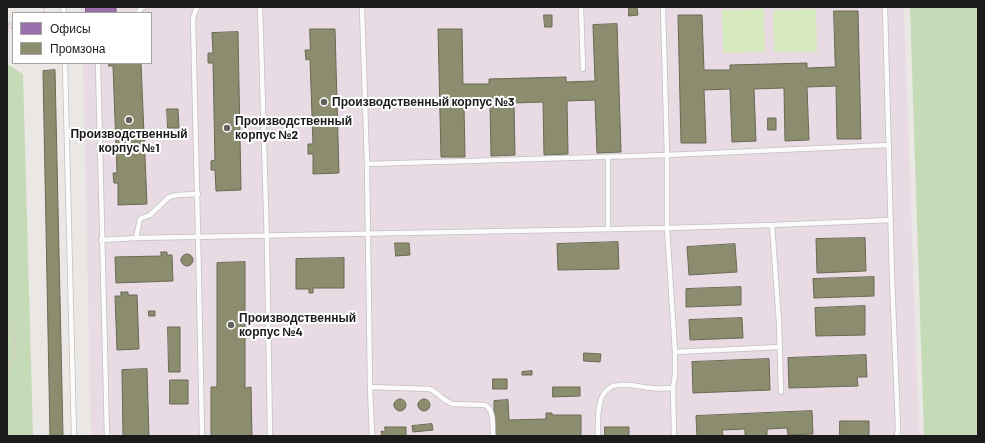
<!DOCTYPE html>
<html>
<head>
<meta charset="utf-8">
<style>
	body { margin:0 }
	#map { position:relative; width:985px; height:443px; overflow:hidden; background:#eae7e4; font-family:Barlow,sans-serif }
	canvas { display:block }
	.frame { position:absolute; inset:0; border:8px solid #1b1b1b; pointer-events:none }
	.legend { position:absolute; left:12px; top:12px; width:140px; height:52px; box-sizing:border-box; background:#fff; border:1px solid #a4a4a4; margin:0; padding:5px 7px; list-style:none; font-size:12px; color:#1b1b1b }
	.legend li { display:flex; align-items:center; gap:8px; height:20px }
	.legend b { width:20px; border:1px solid #a4a4a4 }
</style>
</head>
<body>
<div id="map">
<canvas width="985" height="443"></canvas>
<div class="frame"></div>
<ul class="legend">
<li><b style="height:11px;background:#9970ab"></b>Офисы</li>
<li><b style="height:11px;background:#8c8c6e"></b>Промзона</li>
</ul>
</div>
<script>
const ctx = document.querySelector('canvas').getContext('2d');
ctx.lineJoin = 'round';
function paint(path, color) {
  ctx.fillStyle = color;
  ctx.fill(path, 'evenodd');
}
function strokePath(path, color, width, dash) {
  ctx.strokeStyle = color;
  ctx.lineWidth = width;
  ctx.lineCap = dash ? 'butt' : 'round';
  ctx.setLineDash(dash || []);
  ctx.stroke(path);
}
function label(font, color, halo, rows, align = 'center') {
  ctx.font = font + ' Barlow,sans-serif';
  ctx.lineWidth = 4;
  ctx.setLineDash([]);
  ctx.textBaseline = 'middle';
  ctx.strokeStyle = halo;
  ctx.fillStyle = color;
  for (const [text, x, y, turn = 0] of rows) {
    ctx.save();
    ctx.translate(x, y);
    ctx.rotate((+turn || 0) * Math.PI / 180);
    ctx.textAlign = isNaN(turn) ? turn : align;
    if (halo) ctx.strokeText(text, 0, 0);
    ctx.fillText(text, 0, 0);
    ctx.restore();
  }
}
paint(new Path2D(`
	M81,7H904L919,436H91L83,63H151V13H81Z`), '#e8dbe4');
paint(new Path2D(`
	M764,9L765,52L723,53L722,10Z
	M816,9L817,52H774L773,10Z`), '#d8eabf');
paint(new Path2D(`
	M910,7H978V436H924Z
	M7,64L23,74L33,436H7Z`), '#c5dab7');
const offices = new Path2D(`
	M86,7H116V13H86Z`);
paint(offices, '#9970ab');
strokePath(offices, '#735680', 1);
const industry = new Path2D(`
	M629,7H637L638,15L629,16Z
	M834,11H858L861,139H837L836,86L807,87L809,140L785,141L784,88L754,89L756,141L732,142L730,89L704,90L706,143H681L678,15H702L704,70H730V65L807,63V68L835,67Z
	M544,15H552V27H545Z
	M617,24L621,152L597,153L595,100L567,101L568,154L544,155L543,102L514,103L515,155L491,156L490,103L464,104L465,157H441L438,29H462L463,84H489V79L566,77V82L595,81L593,25Z
	M310,29H335L339,173L313,174V154H308V144H313L310,59L306,60L305,50H310Z
	M238,32L241,190L216,191L215,170H211V161L215,160L213,63H208V53H213L212,33Z
	M109,63H141L147,204L118,205V183H114L113,173H117L113,66H109Z
	M55,70L63,436H50L43,71Z
	M167,109H178L179,128H168Z
	M768,118H776V130H768Z
	M865,238L866,271L817,273L816,239Z
	M618,242L619,269L558,270L557,244Z
	M395,243H409L410,255L396,256Z
	M735,244L737,272L689,275L687,247Z
	M161,252H167V255H172L173,281L116,283L115,257L161,256Z
	M181 260a6 6 0 1 1 12 0a6 6 0 1 1-12 0Z
	M344,258V288H313V293H309V289H296V259Z
	M245,262V388L251,387L252,436H211V387H217V263Z
	M874,277V296L814,298L813,279Z
	M741,287V305L686,307V289Z
	M121,292H128V295H137L139,349L117,350L115,296H121Z
	M865,306V335L816,336L815,308Z
	M149,311H155V316H149Z
	M742,318L743,338L690,340L689,320Z
	M168,327H180V372H169Z
	M584,353L601,354L600,362L584,361Z
	M866,355L867,377H857L858,386L789,388L788,358Z
	M769,359L770,390L693,393L692,362Z
	M147,369L149,436H123L122,370Z
	M532,371V375H522V372Z
	M493,379H507V389H493Z
	M170,380H188V404H170Z
	M553,387H580V396L553,397Z
	M418 405a6 6 0 1 1 12 0a6 6 0 1 1-12 0Z
	M394 405a6 6 0 1 1 12 0a6 6 0 1 1-12 0Z
	M508,400L509,420L546,419V413H552V415H581V436H494V401Z
	M812,411L813,434L788,435L787,428L767,429V436H745V429L722,430L723,436H697L696,416Z
	M840,421H869V436H840Z
	M432,424L433,430L413,432L412,426Z
	M385,427H406V436H382L381,431L385,432Z
	M605,427H629V436H605Z`);
paint(industry, '#8c8c6e');
strokePath(industry, '#6a6a55', 1);
const lane = new Path2D(`
	M63,7L64,13
	M197,7L194,15L193,20C197,159 199,297 202,436
	M260,7L267,244L270,436
	M362,7L367,164L370,387L372,436
	M581,7L583,69
	M663,7L667,155V228L675,352V375L673,388L674,436
	M885,7L892,278L898,428L897,436
	M138,13L142,7H144
	M65,63L74,436
	M98,63L107,436
	M608,157V228
	M367,164L667,155L889,145
	M772,225L779,322L781,392
	M136,238L140,219L142,218L150,215L169,197L177,195L198,194
	M101,240L136,238L667,228L772,225L891,220
	M675,352L779,347
	M370,387L430,389C438,393 444,401 453,404L485,405C495,411 492,425 493,436
	M598,436C598,418 595,386 620,385C631,384 641,387 651,388C659,389 666,388 673,388`);
strokePath(lane, '#c2c1c0', 6);
strokePath(new Path2D(`
	M44,13V7
	M7,24H13
	M7,26L13,29
	M7,314L14,334L16,344L15,353L10,364L7,377`), '#d6c5c3', 2, [2, 2]);
strokePath(lane, '#fcfbfb', 4.5);
for (const [x, y, r, color] of [
	[324,102,4,"#636261"],
	[129,120,4,"#636261"],
	[227,128,4,"#636261"],
	[231,325,4,"#636261"]
]) {
  const dot = new Path2D();
  dot.arc(x, y, r, 0, 2 * Math.PI);
  ctx.fillStyle = color;
  ctx.fill(dot);
  strokePath(dot, '#fff', 1.5);
}
label('bold 12px', '#1b1b1b', '#fff', [
	["Производственный корпус №3",332,102],
	["Производственный",235,121],
	["корпус №2",235,135],
	["Производственный",129,134,"center"],
	["корпус №1",129,148,"center"],
	["Производственный",239,318],
	["корпус №4",239,332]
], 'left');
</script>
</body>
</html>
